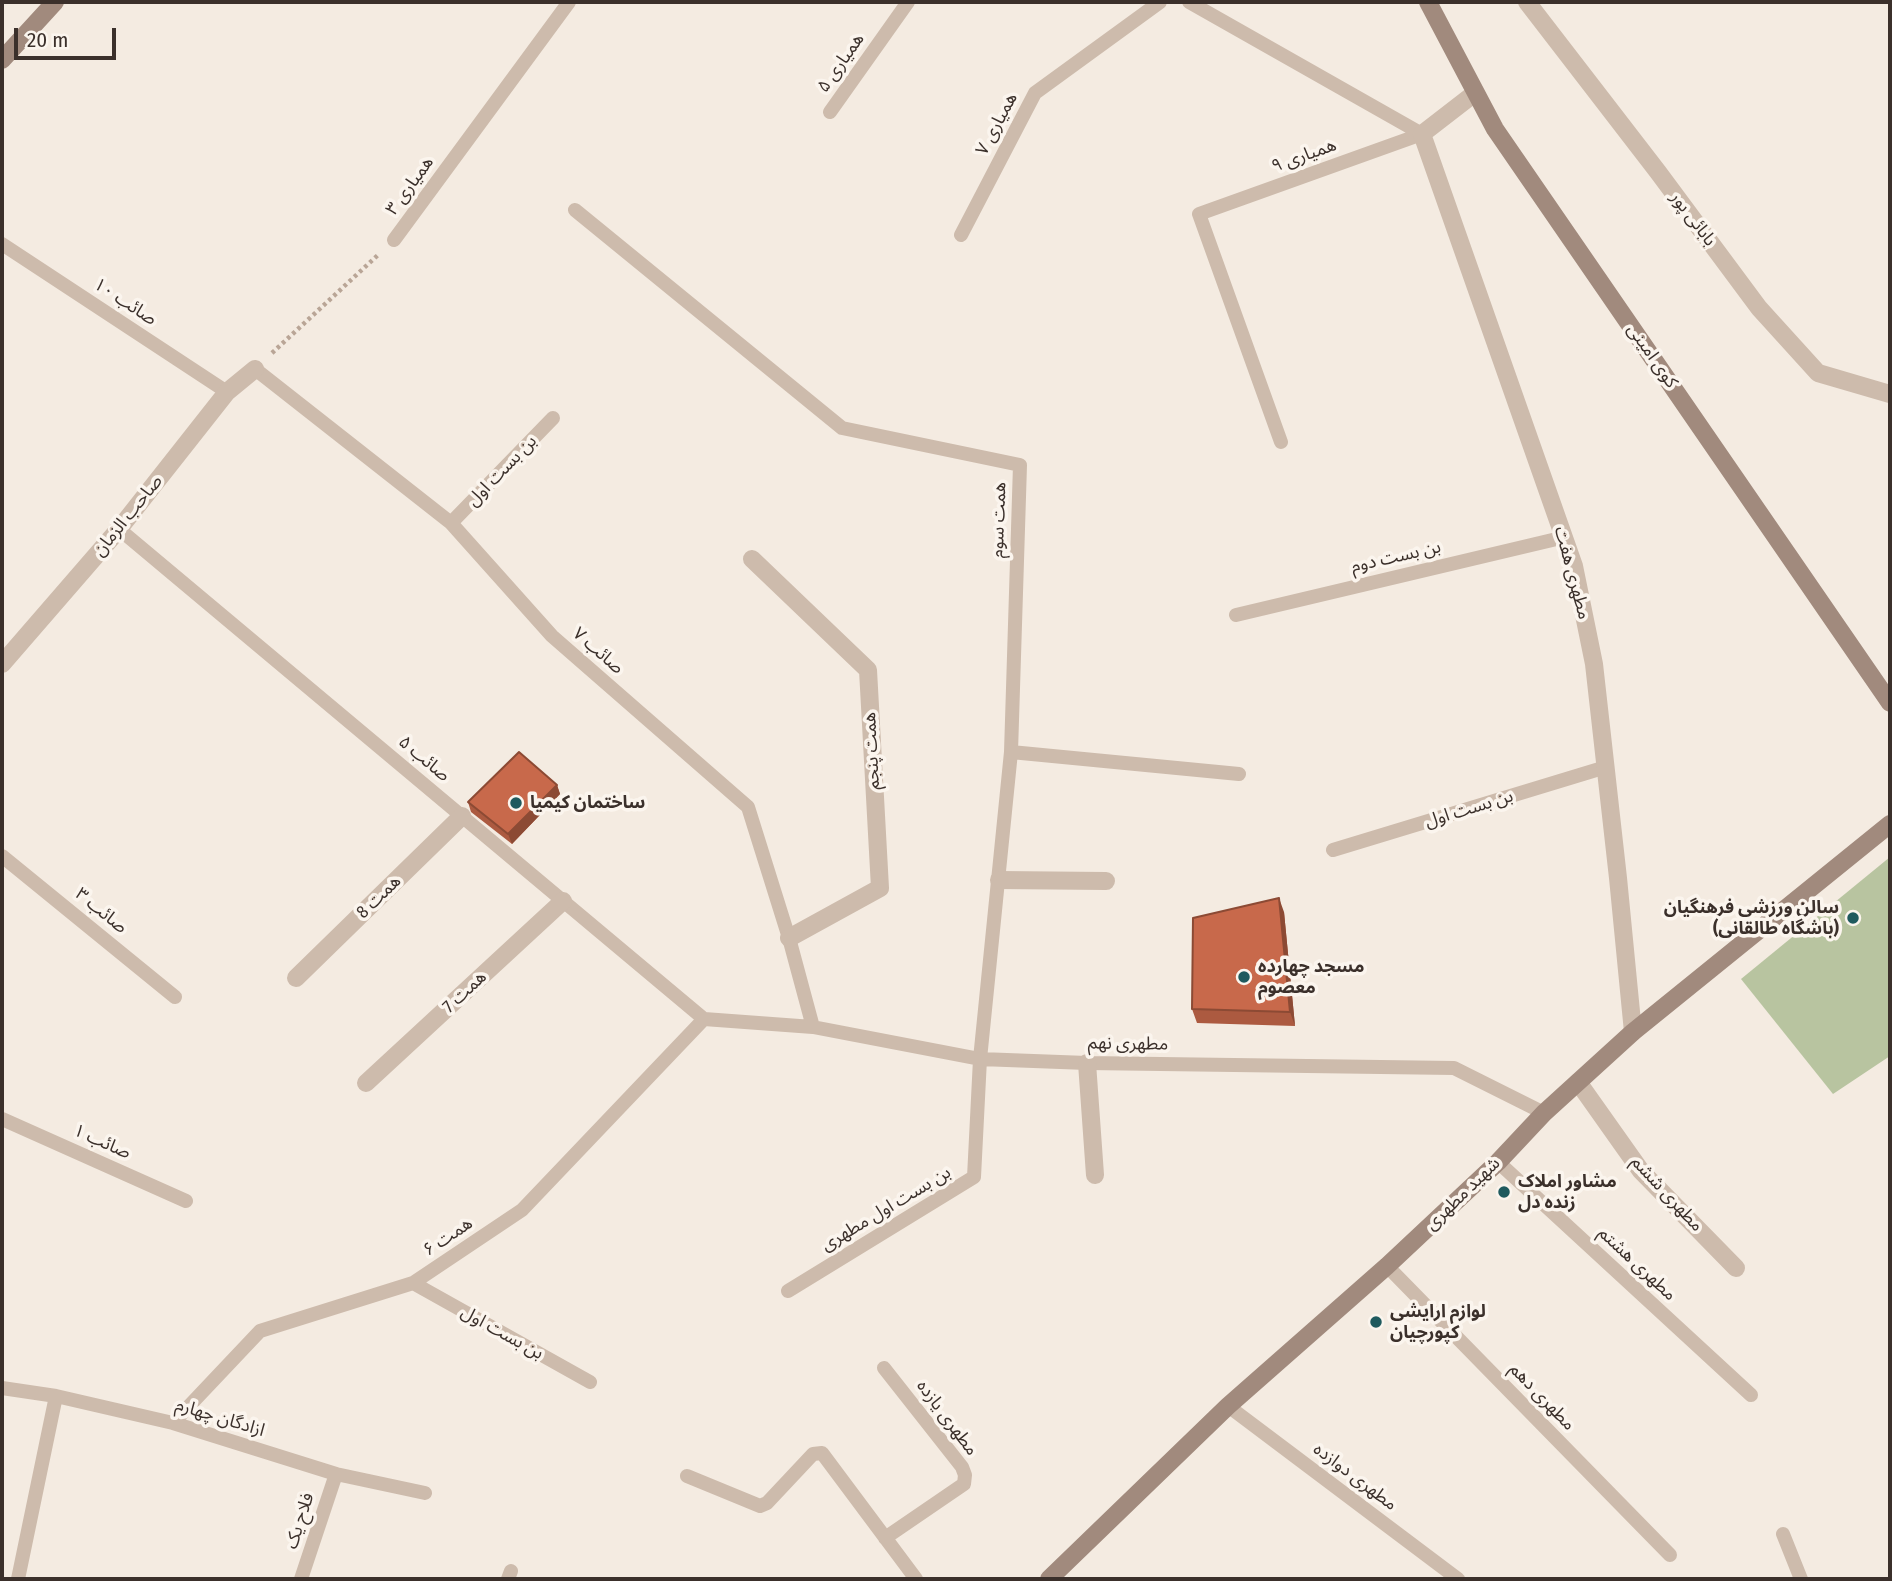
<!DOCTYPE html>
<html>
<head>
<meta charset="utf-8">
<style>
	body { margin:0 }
	#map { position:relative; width:1892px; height:1581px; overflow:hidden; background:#f4ebe1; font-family:"Fira Sans Condensed",sans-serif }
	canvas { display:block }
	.frame { position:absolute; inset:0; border:4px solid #3b302b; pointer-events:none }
	.scale { position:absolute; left:14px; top:28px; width:102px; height:32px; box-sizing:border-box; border:4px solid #3b302b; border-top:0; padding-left:9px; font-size:21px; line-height:24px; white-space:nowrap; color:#3b302b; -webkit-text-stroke:5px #fbf5ee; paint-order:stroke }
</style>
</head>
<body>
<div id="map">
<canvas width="1892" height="1581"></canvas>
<div class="frame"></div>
<div class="scale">20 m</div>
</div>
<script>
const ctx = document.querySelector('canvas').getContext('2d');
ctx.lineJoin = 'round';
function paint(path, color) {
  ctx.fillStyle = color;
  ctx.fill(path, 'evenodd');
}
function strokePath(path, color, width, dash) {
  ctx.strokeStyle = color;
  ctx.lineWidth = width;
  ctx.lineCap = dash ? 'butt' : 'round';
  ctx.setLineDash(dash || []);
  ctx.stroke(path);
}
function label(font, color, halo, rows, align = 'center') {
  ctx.font = font + ' "Fira Sans Condensed","Noto Sans Arabic",sans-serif';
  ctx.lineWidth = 7;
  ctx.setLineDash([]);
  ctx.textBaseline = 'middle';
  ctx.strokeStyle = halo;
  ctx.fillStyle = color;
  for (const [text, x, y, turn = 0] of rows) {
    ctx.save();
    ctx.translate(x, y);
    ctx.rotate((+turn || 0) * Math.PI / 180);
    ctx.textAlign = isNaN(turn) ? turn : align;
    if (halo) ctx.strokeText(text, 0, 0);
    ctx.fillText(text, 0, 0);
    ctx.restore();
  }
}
paint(new Path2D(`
	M1890,857V1056L1833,1094L1741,979Z`), '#b8c4a0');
strokePath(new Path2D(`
	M272,353L378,255`), '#b9a596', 4.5, [3.5, 3.5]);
strokePath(new Path2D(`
	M1189,2L1422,134
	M830,112L908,2
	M575,210L842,428L1020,465L1011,752L980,1059L974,1177L788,1291
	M961,235L1035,93L1160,2
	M394,240L569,2
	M2,244L227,392
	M255,369L451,523L552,636L748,807L789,938L813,1027
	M1281,442L1199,214L1422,134
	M451,523L553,418
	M119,529L704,1019
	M1236,615L1565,537
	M1011,752L1239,774
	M1333,850L1606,767
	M2,856L175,997
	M704,1019L813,1027L980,1059L1087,1063L1454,1068L1544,1113
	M2,1119L186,1201
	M1498,1162L1751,1395
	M1387,1266L1670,1555
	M413,1283L590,1382
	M884,1368L962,1467L965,1475L964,1484L885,1538
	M2,1388L56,1396L173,1423L336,1474L425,1493
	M1228,1406L1458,1579
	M173,1423L260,1331L413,1283L522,1210L704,1019
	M687,1476L760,1506L767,1503L813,1454L822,1453L916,1579
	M1783,1534L1801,1579
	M18,1579L56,1396
	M301,1579L336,1474
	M508,1579L511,1571`), '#cdbbac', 14);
strokePath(new Path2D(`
	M1527,2L1658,172L1759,308L1818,373L1890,394
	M1475,93L1422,134L1574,566L1594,664L1618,878L1633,1032
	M752,559L868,670L880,888L789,938
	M2,664L119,529L227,392L255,369
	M999,880L1106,881
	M296,978L462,816
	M1087,1063L1095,1175
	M1578,1082L1641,1171L1736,1268
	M366,1083L563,901`), '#cdbbac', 18);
strokePath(new Path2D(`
	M1428,2L1495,129L1890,703
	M2,60L55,2
	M1049,1579L1228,1406L1387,1266L1498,1162L1544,1113L1633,1032L1890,824`), '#a18a7d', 18);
paint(new Path2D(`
	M557,785L560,794L512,844L471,812L468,802Z
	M1284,912L1295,1026L1197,1023L1192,1009Z`), '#ac5a40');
paint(new Path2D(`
	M557,785L560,794L512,844L508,834Z
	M1279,898L1284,912L1295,1026L1290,1012Z`), '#8c4a34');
const building = new Path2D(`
	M519,752L557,785L508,834L468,802Z
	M1279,898L1290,1012L1192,1009L1193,918Z`);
paint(building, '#c8694b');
strokePath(building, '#8c4a34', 2);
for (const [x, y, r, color] of [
	[516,803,7,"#1f5a5e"],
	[1853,918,7,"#1f5a5e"],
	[1244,977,7,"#1f5a5e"],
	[1504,1192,7,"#1f5a5e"],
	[1376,1322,7,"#1f5a5e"]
]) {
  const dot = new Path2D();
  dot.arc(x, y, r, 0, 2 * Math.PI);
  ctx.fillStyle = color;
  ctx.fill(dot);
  strokePath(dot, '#fbf5ee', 2.5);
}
label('18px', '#3b302b', '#fbf5ee', [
	["همیاری ۵",841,63,-55],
	["همیاری ۷",997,124,-62],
	["همیاری ۹",1304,156,-20],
	["همیاری ۳",410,186,-54],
	["بابائی پور",1693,219,53],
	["صائب ۱۰",125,302,33],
	["کوی امینی",1652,356,55],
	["بن بست اول",502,471,-46],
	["صاحب الزمان",128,516,-51],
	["همت سوم",999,520,-88],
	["بن بست دوم",1396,557,-13],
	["مطهری هفت",1572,573,75],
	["صائب ۷",598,651,41],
	["همت پنجم",872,751,-93],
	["صائب ۵",424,759,40],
	["بن بست اول",1469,809,-17],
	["همت 8",379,897,-44],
	["صائب ۳",101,911,39],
	["همت 7",465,992,-43],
	["مطهری نهم",1128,1044,1],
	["صائب ۱",102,1142,24],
	["شهید مطهری",1463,1194,-44],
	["مطهری ششم",1667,1194,47],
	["بن بست اول مطهری",886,1209,-31],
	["همت ۶",448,1237,-34],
	["مطهری هشتم",1637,1264,43],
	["بن بست اول",502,1333,29],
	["مطهری دهم",1542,1397,46],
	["ازادگان چهارم",220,1418,17],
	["مطهری یازده",947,1418,53],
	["مطهری دوازده",1355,1477,37],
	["فلاح یک",300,1521,-72]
]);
label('bold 18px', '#3b302b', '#fbf5ee', [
	["ساختمان کیمیا",530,803],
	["سالن ورزشی فرهنگیان",1839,908,"right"],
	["(باشگاه طالقانی)",1839,929,"right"],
	["مسجد چهارده",1258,967],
	["معصوم",1258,988],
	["مشاور املاک",1518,1182],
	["زنده دل",1518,1203],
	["لوازم ارایشی",1390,1312],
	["کپورچیان",1390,1333]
], 'left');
</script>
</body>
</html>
